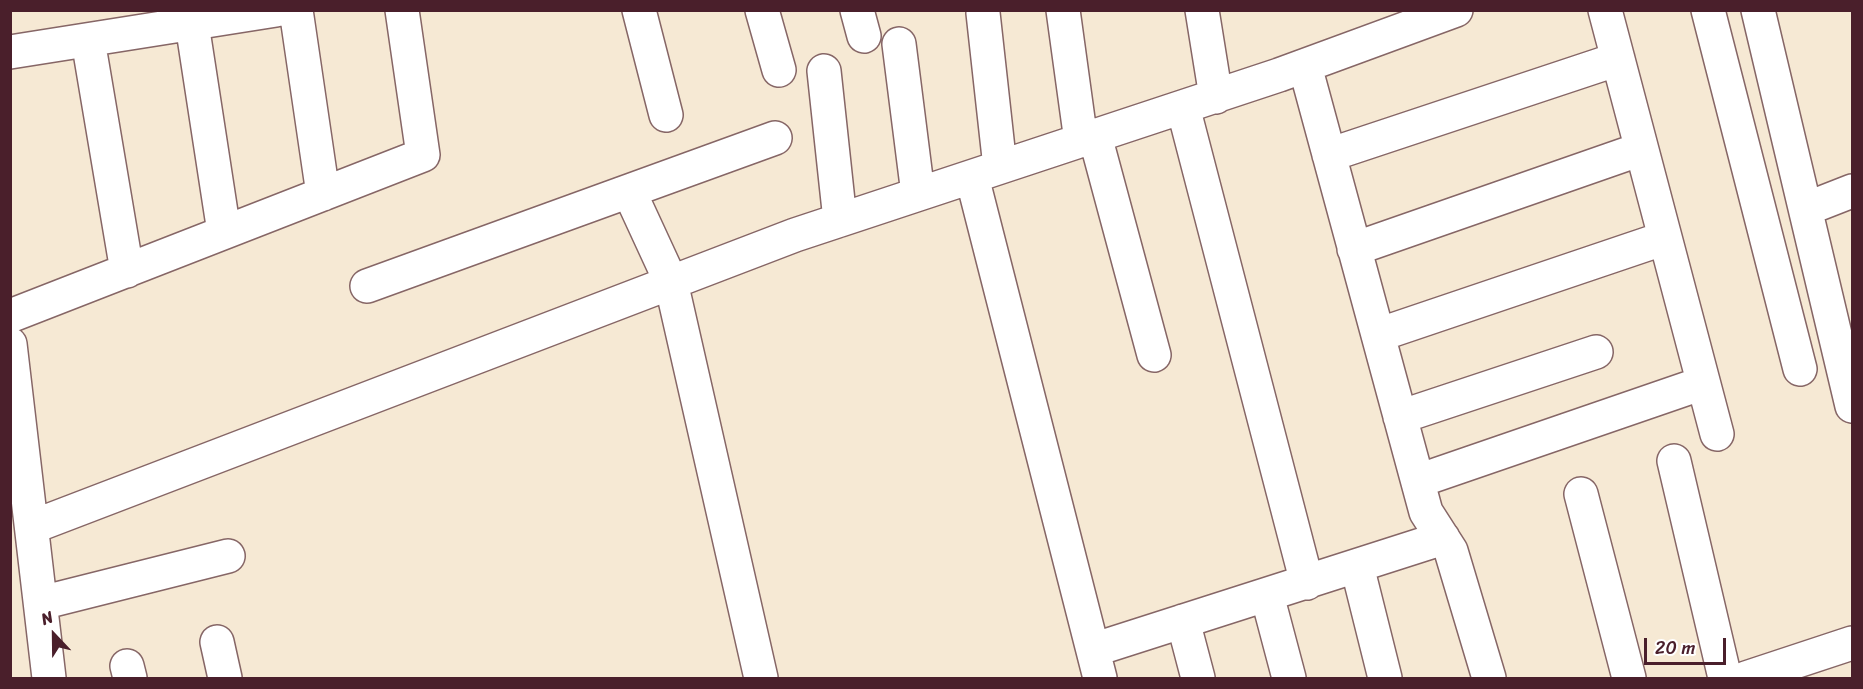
<!DOCTYPE html>
<html>
<head>
<meta charset="utf-8">
<style>
	body { margin:0 }
	#map { position:relative; width:1863px; height:689px; overflow:hidden; background:#f6e9d4; font-family:Sriracha,sans-serif }
	canvas { display:block }
	.frame { position:absolute; inset:0; border:12px solid #4a1f2b; pointer-events:none }
	.north { position:absolute; left:24px; top:605px; width:60px; height:60px; -webkit-text-stroke:4px #fff; paint-order:stroke; rotate:338deg; font-size:16px; font-weight:700; line-height:24px; text-align:center; color:#4a1f2b }
	.north::after { content:''; display:block; margin:auto; width:21px; height:27px; background:#4a1f2b; clip-path:polygon(50% 0,100% 100%,50% 72%,0 100%) }
	.scale { position:absolute; left:1644px; top:638px; width:82px; height:27px; box-sizing:border-box; border:3px solid #4a1f2b; border-top:0; padding-left:8px; font-size:18px; line-height:21px; white-space:nowrap; color:#4a1f2b; -webkit-text-stroke:4px #fff; paint-order:stroke }
</style>
</head>
<body>
<div id="map">
<canvas width="1863" height="689"></canvas>
<div class="frame"></div>
<div class="north">N</div>
<div class="scale">20 m</div>
</div>
<script>
const ctx = document.querySelector('canvas').getContext('2d');
ctx.lineJoin = 'round';
function strokePath(path, color, width, dash) {
  ctx.strokeStyle = color;
  ctx.lineWidth = width;
  ctx.lineCap = dash ? 'butt' : 'round';
  ctx.setLineDash(dash || []);
  ctx.stroke(path);
}
const minor = new Path2D(`
	M296,10L323,194
	M639,10L666,115
	M762,10L779,70
	M857,10L864,36
	M1063,10L1081,141
	M1202,10L1216,97
	M1605,10L1717,434
	M1708,10L1800,369
	M1758,10L1852,406
	M983,13L1000,167
	M192,24L224,232
	M88,40L127,271
	M899,44L918,194
	M10,52L276,10
	M1305,66L1426,512L1451,551L1489,678
	M824,71L840,220
	M1183,107L1307,583
	M1095,136L1154,355
	M1329,155L1618,59
	M972,177L1100,678
	M629,191L671,282L761,678
	M1806,209L1852,191
	M1354,249L1641,149
	M367,286L775,138
	M10,316L423,155L402,10
	M1378,335L1665,238
	M10,344L49,678
	M1400,417L1596,352
	M1674,461L1725,678
	M1418,481L1703,383
	M1581,494L1629,678
	M32,527L795,235L1279,75L1456,10
	M1357,566L1385,678
	M1267,595L1289,678
	M41,603L228,556
	M1183,621L1198,678
	M217,642L225,678
	M1093,650L1443,538
	M127,666L130,678
	M1746,678L1852,643`);
strokePath(minor, '#866666', 36);
strokePath(minor, '#fff', 33);
</script>
</body>
</html>
